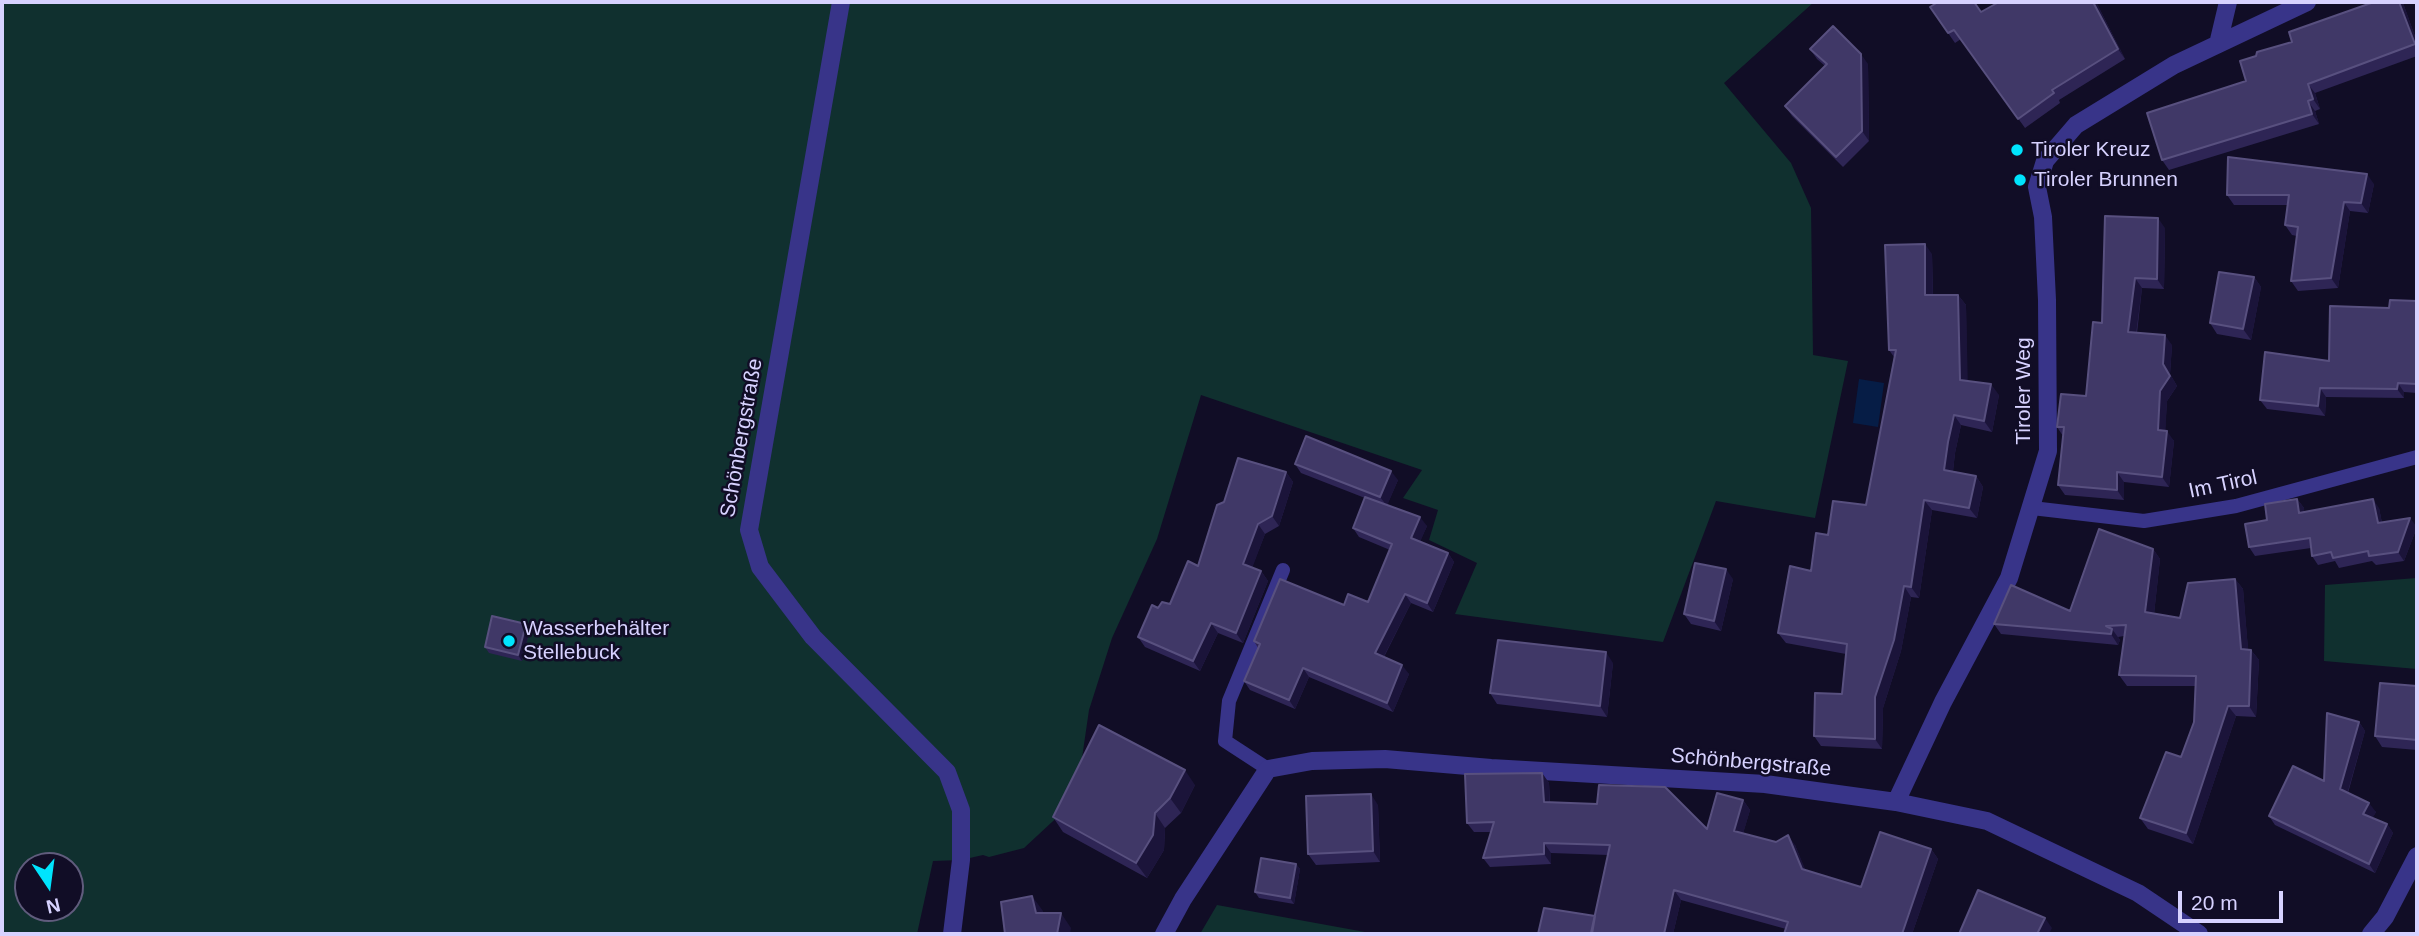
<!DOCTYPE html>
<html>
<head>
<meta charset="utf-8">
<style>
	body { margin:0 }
	#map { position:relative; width:2419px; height:936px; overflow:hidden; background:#110d26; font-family:Arial,sans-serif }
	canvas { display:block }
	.frame { position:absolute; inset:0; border:4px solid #d7d2ff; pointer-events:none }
	.north { position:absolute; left:14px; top:852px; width:70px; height:70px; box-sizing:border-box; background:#110d26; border:2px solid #605c7d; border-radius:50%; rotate:167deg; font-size:19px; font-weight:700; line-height:28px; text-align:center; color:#d7d2ff }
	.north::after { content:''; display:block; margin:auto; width:24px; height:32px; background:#00e4fd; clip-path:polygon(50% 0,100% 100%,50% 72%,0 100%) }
	.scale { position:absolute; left:2178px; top:891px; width:105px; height:32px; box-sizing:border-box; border:4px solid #d7d2ff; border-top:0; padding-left:9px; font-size:21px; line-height:24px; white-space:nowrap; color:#d7d2ff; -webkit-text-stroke:5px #110d26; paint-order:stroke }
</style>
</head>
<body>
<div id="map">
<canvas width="2419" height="936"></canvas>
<div class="frame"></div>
<div class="north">N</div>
<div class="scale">20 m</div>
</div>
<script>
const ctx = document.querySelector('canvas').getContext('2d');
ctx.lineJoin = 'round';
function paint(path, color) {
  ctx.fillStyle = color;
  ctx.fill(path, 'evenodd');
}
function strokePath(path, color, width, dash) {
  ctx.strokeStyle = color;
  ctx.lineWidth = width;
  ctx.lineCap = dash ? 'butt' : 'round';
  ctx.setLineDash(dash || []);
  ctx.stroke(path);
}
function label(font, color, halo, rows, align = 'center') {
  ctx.font = font + ' Arial,sans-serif';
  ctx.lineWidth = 5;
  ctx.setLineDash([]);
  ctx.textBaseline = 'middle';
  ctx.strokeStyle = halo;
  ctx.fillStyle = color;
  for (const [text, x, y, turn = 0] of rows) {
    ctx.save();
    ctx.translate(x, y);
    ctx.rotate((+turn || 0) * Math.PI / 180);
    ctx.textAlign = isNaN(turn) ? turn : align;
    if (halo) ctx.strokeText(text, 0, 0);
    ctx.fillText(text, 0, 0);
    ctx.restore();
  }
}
paint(new Path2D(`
	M2,2H1814L1724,83L1791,163L1811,208L1813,355L1848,361L1815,518L1716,501L1663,642L1455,614L1477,563L1429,540L1438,510L1403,498L1422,470L1201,395L1157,539L1112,638L1089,710L1082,758L1066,809L1024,848L989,857L983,855L961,860L933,861L917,934H2ZM28,866H70V908H28Z
	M2417,578V669L2324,661L2325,585Z
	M1217,905L1376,934H1200Z`), '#10302f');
paint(new Path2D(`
	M1859,379L1884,383L1878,427L1853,423Z`), '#061d46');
strokePath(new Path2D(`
	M2032,508L2144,521L2236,506L2417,457
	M1268,769L1225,741L1229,701L1283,570`), '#383489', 14);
strokePath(new Path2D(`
	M841,2L749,530L760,567L813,637L947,772L961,810V860L952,934
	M2218,44L2228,2
	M1896,802L1943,702L2009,578L2048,451L2047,300L2043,217L2037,187L2045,161L2076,125L2174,65L2307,2
	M1164,934L1183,899L1268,769L1312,761L1385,759L1491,768L1765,784L1896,802L1987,821L2138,893L2199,934
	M2371,934L2385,917L2417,856`), '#383489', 18);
paint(new Path2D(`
	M1999,2H2102L2097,4L2125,59L2059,100L2060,103L2025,128L1961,39L1955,43L1930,7L1982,12Z
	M2403,3L2417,42V56L2315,93L2320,109L2315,111L2319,124L2169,170L2162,160L2246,81L2256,56L2292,42Z
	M1810,49L1868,64L1869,141L1843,167L1792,116L1785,106L1825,66L1817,59Z
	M2374,184L2368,213L2350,211L2338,288L2298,291L2291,281L2297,236L2292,235L2285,225L2287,205H2234L2227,195Z
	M2165,228L2164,289L2142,288L2137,333L2172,345L2170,374L2177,386L2167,401L2165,431L2174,441L2169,487L2124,482V500L2065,495L2058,485L2063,436L2057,427L2086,396L2102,323Z
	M1932,254L1933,295H1958L1966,305L1967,381L1999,395L1992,432L1961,425L1955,453L1953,471L1976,476L1983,487L1977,518L1932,510L1919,598L1911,597L1901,651L1883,708L1882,749L1821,746L1814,736L1842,694L1846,654L1786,643L1778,633L1811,571L1828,535L1866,505L1894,357L1889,350Z
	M2254,277L2261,287L2251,340L2217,334L2210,323Z
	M2417,301V393L2404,392V398L2326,397L2325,416L2267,409L2260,400L2329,361L2389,308Z
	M1295,464L1398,480L1387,505L1427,526L1420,541L1448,553L1454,562L1433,612L1411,603L1384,657L1409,674L1393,712L1309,677L1295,709L1250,690L1244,681L1258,648L1254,641L1344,605L1368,602L1390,550L1359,537L1353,528L1365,498L1301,473Z
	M1286,472L1293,482L1279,526L1265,534L1252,567L1261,571L1268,581L1243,643L1218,633L1200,671L1145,647L1138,637L1158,608L1170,604L1198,566L1224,502Z
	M2297,499L2304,508V512L2379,508L2382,523L2417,527L2404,561L2376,565L2372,561L2339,568L2335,561L2318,565L2312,556L2311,548L2255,556L2249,547L2267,520Z
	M2153,549L2160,559L2154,614L2180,618L2235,579L2243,589L2248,650H2251L2259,660L2256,717L2236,716L2193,844L2148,829L2140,818L2181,757L2194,722L2195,686H2127L2119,675L2124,636L2118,637L2120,640L2118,645L2001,634L1994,624L2070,611Z
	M1733,579L1721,631L1691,624L1684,614Z
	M526,624L530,629L522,661L489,653L485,647Z
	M1613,663L1607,717L1497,704L1490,693Z
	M2417,686V750L2382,747L2375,736Z
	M2359,722L2365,731L2348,793L2376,812L2372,818L2387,824L2393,833L2375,873L2275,825L2269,816L2324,781Z
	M1542,773L1549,783L1550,802L1707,829L1743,800L1750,810L1743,833L1776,842L1795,845L1805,870L1861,887L1931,849L1938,859L1912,934H1784L1786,929L1681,900L1673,934H1538L1595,916L1608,855L1551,853V864L1490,867L1483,858L1491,832H1474L1467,823Z
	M1195,785L1181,813L1165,828L1164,850L1147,878L1063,832L1053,817Z
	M1378,805L1380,862L1316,865L1308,854Z
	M1296,864L1300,869L1294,904L1259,898L1255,892Z`), '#2e2555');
paint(new Path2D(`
	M2093,2L2097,4L2125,59L2118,49Z
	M2399,2H2402L2403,3L2417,42V48L2415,44Z
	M1861,54L1868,64L1869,141L1862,131Z
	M2308,84L2315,93L2320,109L2313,99Z
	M2308,101L2315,111L2319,124L2312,114Z
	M2367,174L2374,184L2368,213L2361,203Z
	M2344,202L2350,211L2338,288L2331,278Z
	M2158,218L2165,228L2164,289L2157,279Z
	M1925,244L1932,254L1933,305L1925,295Z
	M2254,277L2261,287L2251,340L2243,329Z
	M2135,278L2142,288L2135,342L2128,332Z
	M1958,295L1966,305L1968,390L1960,380Z
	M2165,335L2172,345L2170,374L2177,386L2167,401L2165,440L2158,430L2160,391Z
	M2398,383L2404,392V398L2397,389Z
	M1991,384L1999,395L1992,432L1984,421Z
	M2320,388L2326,397L2325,416L2318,406Z
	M1954,415L1961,425L1955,453L1952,480L1944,470L1948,442Z
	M2167,431L2174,441L2169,487L2162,477Z
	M1391,471L1398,480L1387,506L1380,497Z
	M1286,472L1293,482L1279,526L1272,516Z
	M2117,472L2124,482V500L2117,490Z
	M1976,476L1983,487L1977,518L1969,508Z
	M2297,499L2304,508L2306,522L2299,513Z
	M2373,499L2379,508L2384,533L2378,523Z
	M1924,500L1932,510L1919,598L1911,587Z
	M1420,517L1427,526L1418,547L1411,538Z
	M2410,518L2417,527L2404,561L2398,552Z
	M1258,524L1265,534L1250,574L1243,564Z
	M2153,549L2160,559L2153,623L2145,612Z
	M1448,553L1454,562L1433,612L1427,603Z
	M1726,569L1733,579L1721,631L1714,621Z
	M1261,571L1268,581L1243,643L1236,633Z
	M2235,579L2243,589L2249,660L2241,649Z
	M1904,586L1911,597L1901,651L1883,708L1882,749L1875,739V697Z
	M1405,594L1411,603L1381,662L1375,653Z
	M1211,623L1218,633L1200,671L1193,661Z
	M526,624L530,629L522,661L518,655Z
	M2112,629L2120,640L2118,645L2111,634Z
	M2251,650L2259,660L2256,717L2249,706Z
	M1606,652L1613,663L1607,717L1600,706Z
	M1402,665L1409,674L1393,712L1387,703Z
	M1303,668L1309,677L1295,709L1289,700Z
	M2228,706L2236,716L2193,844L2186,833Z
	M2359,722L2365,731L2346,798L2340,789Z
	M1185,770L1195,785L1181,813L1170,798Z
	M1542,773L1549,783L1550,812L1544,802Z
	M1371,794L1378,805L1380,862L1373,851Z
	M1743,800L1750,810L1741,841L1734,831Z
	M2369,803L2376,812L2370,823L2363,814Z
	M1155,813L1165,828L1164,850L1147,878L1136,863Z
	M2387,824L2393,833L2375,873L2369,864Z
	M1788,835L1795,845L1809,878L1802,869Z
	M1544,843L1551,853V864L1544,854Z
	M1931,849L1938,859L1912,934H1902Z
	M1296,864L1300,869L1294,904L1290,898Z
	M1674,890L1681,900L1673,934H1664Z
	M1032,896L1043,911L1046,928L1036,913Z
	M1061,913L1071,928L1070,934H1057Z
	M2045,918L2052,928L2049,934H2037Z`), '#1b143a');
const building = new Path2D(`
	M1938,2H1974L1981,12L1999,2H2093L2118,49L2052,90L2054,93L2018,119L1954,30L1948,33L1930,7Z
	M2374,2H2399L2415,44L2308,84L2313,99L2308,101L2312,114L2162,160L2147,113L2246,81L2240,61L2256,56L2257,52L2292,42L2289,32Z
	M1833,26L1861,54L1862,131L1836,157L1785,106L1827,64L1810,49Z
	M2228,157L2367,174L2361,203L2344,202L2331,278L2291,281L2298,227L2285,225L2289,195H2227Z
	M2105,216L2158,218L2157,279L2135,278L2128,332L2165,335L2163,364L2170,376L2160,391L2158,430L2167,431L2162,477L2117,472V490L2058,485L2064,427H2057L2061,394L2086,396L2093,322L2102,323Z
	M1925,244V295H1958L1960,380L1991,384L1984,421L1954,415L1948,442L1944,470L1976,476L1969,508L1924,500L1911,587L1904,586L1894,640L1875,697V739L1814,736L1815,693L1842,694L1847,644L1778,633L1790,566L1811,571L1816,533L1828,535L1833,501L1866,505L1896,350H1889L1885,245Z
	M2219,272L2254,277L2243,329L2210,323Z
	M2390,300L2417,301V384L2398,383L2397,389L2320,388L2318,406L2260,400L2265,352L2329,361L2330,306L2389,308Z
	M1306,436L1391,471L1380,497L1295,464Z
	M1238,458L1286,472L1272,516L1258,524L1243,564L1261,571L1236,633L1211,623L1193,661L1138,637L1152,605L1158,608L1162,602L1170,604L1188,561L1198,566L1217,505L1224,502Z
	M1365,497L1420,517L1411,538L1448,553L1427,603L1405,594L1375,653L1402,665L1387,703L1303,668L1289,700L1244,681L1260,644L1254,641L1280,579L1344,605L1348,594L1368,602L1392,544L1353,528Z
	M2297,499L2299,513L2373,499L2378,523L2410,518L2398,552L2369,556L2368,551L2333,558L2331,552L2312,556L2310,538L2249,547L2245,524L2267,520L2265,504Z
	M2099,529L2153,549L2145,612L2180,618L2188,583L2235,579L2241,649L2251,650L2249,706H2228L2186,833L2140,818L2166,752L2181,757L2194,722L2196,676L2119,675L2126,625L2106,626L2112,629L2111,634L1994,624L2011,585L2070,611Z
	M1695,563L1726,569L1714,621L1684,614Z
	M492,616L526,624L518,655L485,647Z
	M1498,640L1606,652L1600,706L1490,693Z
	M2380,683L2417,686V740L2375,736Z
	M2327,713L2359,722L2340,789L2369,803L2363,814L2387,824L2369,864L2269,816L2293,766L2324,781Z
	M1099,725L1185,770L1170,798L1155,813L1153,835L1136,863L1053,817Z
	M1542,773L1544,802L1597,804L1599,785L1665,787L1707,829L1717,793L1743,800L1734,831L1776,842L1788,835L1802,869L1861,887L1880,832L1931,849L1902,934H1784L1788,922L1674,890L1664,934H1595L1591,933L1610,845L1544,843V854L1483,858L1494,822L1467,823L1465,774Z
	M1371,794L1373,851L1308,854L1306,796Z
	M1261,858L1296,864L1290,898L1255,892Z
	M1978,890L2045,918L2037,934H1959Z
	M1032,896L1036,913H1061L1057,934H1005L1001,902Z
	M1544,908L1595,916L1592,934H1538Z`);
paint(building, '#403867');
strokePath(building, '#58507f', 2);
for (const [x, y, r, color] of [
	[2017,150,7,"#00e4fd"],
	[2020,180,7,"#00e4fd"],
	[509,641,7,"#00e4fd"]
]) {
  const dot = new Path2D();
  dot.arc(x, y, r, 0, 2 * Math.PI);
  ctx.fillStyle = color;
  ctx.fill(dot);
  strokePath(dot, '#110d26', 2.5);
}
label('21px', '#d7d2ff', '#110d26', [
	["Tiroler Kreuz",2031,150],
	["Tiroler Brunnen",2034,180],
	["Wasserbehälter",523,629],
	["Stellebuck",523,653]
], 'left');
label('21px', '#d7d2ff', '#110d26', [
	["Tiroler Weg",2024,391,-90],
	["Schönbergstraße",742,438,-80],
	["Im Tirol",2223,485,-12],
	["Schönbergstraße",1751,763,5]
]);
</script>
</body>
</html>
